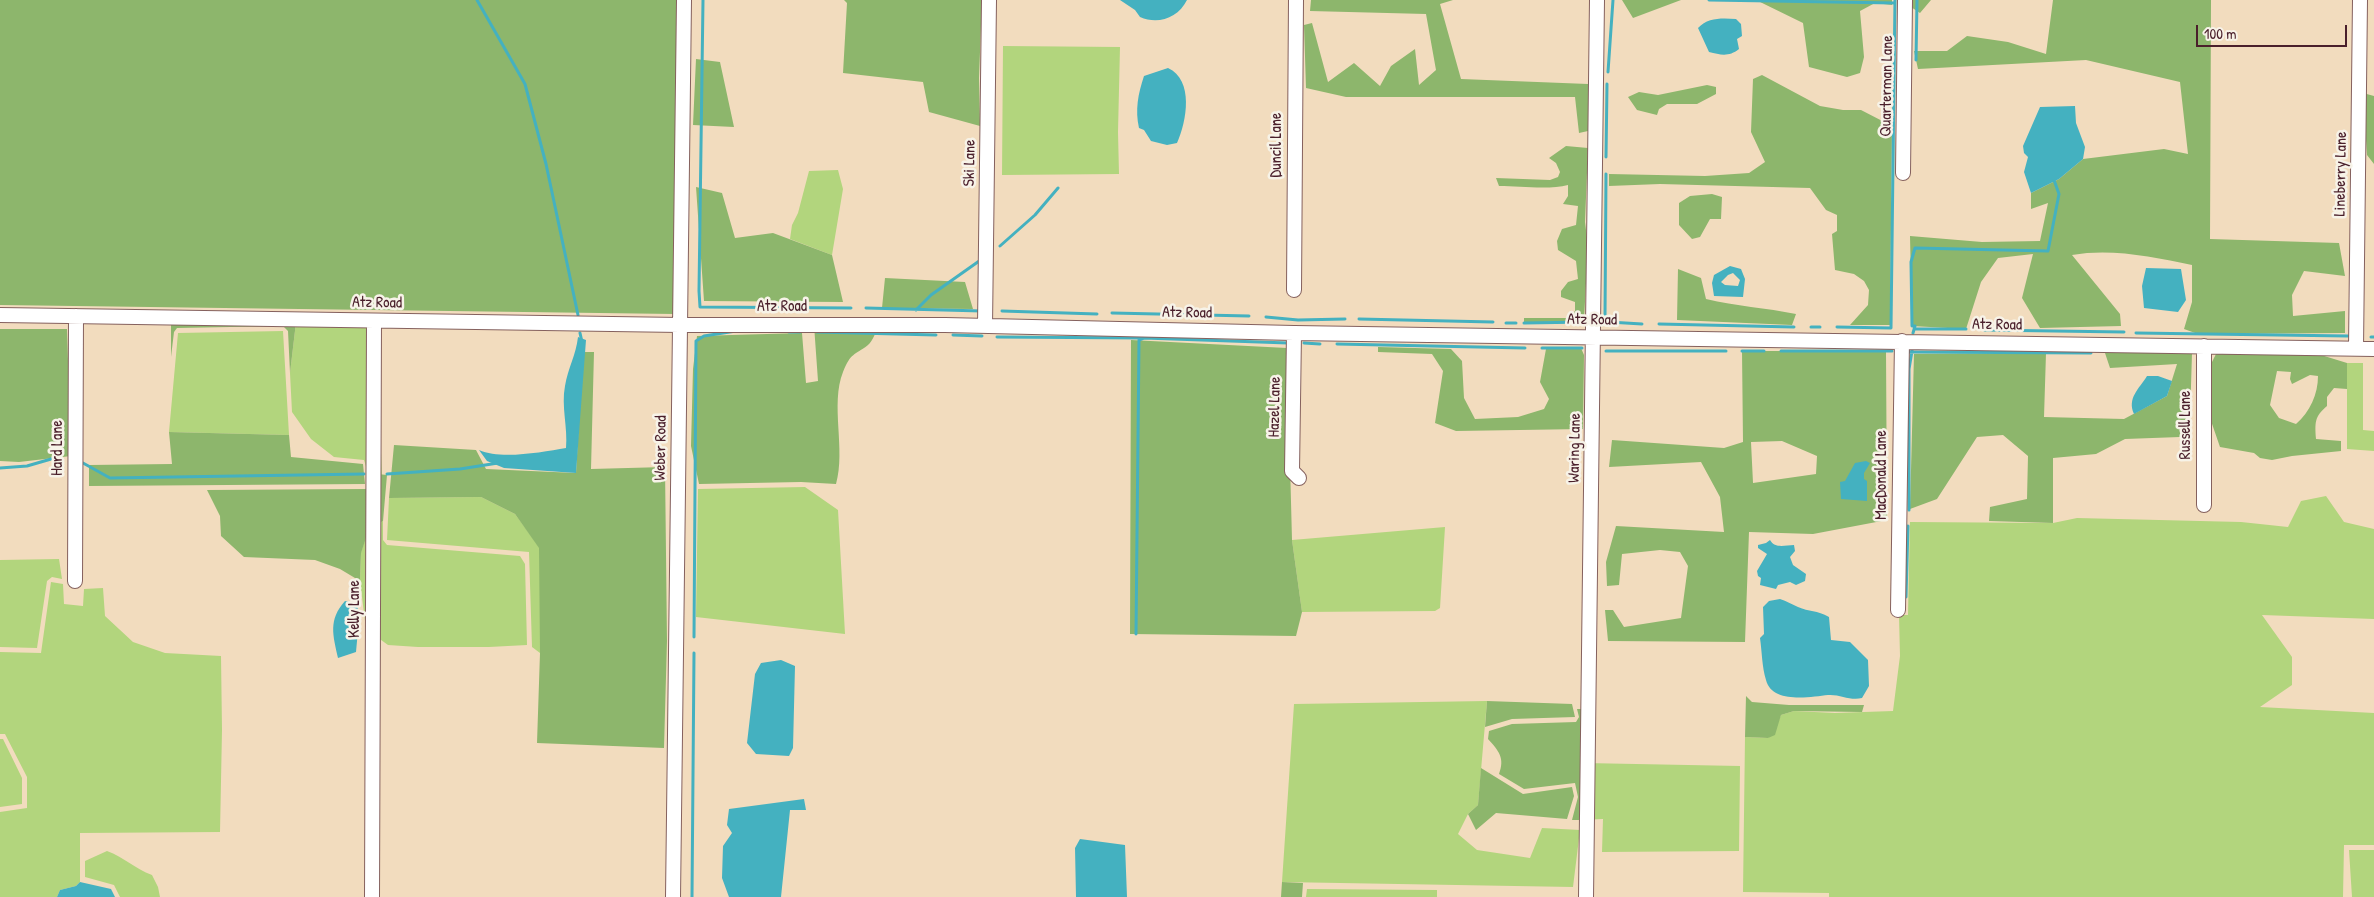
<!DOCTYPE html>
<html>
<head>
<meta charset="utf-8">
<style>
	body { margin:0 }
	#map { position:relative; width:2374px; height:897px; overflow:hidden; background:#f2dcbe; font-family:"Patrick Hand",sans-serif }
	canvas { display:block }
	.scale { position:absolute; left:2196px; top:25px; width:151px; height:22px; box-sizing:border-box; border:2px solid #4a1f2b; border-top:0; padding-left:6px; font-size:15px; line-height:18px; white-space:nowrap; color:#4a1f2b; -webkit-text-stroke:4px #f7f3e8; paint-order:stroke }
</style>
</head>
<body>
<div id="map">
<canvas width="2374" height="897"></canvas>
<div class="scale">100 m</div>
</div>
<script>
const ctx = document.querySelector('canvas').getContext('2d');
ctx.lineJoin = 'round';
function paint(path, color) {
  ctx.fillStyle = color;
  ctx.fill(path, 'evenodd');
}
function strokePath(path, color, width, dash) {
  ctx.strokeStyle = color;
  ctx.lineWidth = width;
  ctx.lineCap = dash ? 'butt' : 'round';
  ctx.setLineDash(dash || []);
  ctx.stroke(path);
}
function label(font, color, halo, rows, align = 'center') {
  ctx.font = font + ' "Patrick Hand",sans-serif';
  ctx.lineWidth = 5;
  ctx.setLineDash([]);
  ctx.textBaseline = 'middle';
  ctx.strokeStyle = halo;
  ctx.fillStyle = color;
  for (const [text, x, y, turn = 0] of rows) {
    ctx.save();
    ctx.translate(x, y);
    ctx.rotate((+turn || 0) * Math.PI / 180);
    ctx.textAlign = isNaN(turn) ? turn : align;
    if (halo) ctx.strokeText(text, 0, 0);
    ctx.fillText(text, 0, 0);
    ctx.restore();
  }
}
paint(new Path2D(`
	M1003,46L1120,47L1118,132L1119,174L1002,175Z
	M838,170L843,189L832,255L790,239L792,225L798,213L809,171Z
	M297,314L375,315L382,475L368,473L364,460L334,457L311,439L292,412L290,373Z
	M283,331L289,435L169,432L178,333Z
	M2347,363H2363V430L2374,431V451L2347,449Z
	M805,487L838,510L845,634L696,617L698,489Z
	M2326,496L2344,522L2374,529V619L2262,615L2292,657V685L2260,707L2374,713V845H2344L2343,897H1829V893L1743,892L1745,737L1768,738L1776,727L1781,715L1794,711L1835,713L1893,711L1900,656L1899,615H1908L1910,522L2053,523L2077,518L2241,522L2288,527L2301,501Z
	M481,497L515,514L540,548V653L532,647L529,552L387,540L389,498Z
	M383,521V540L387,545L520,556L525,564L527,645L489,647H418L388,645L366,629L360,581L361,552L369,528Z
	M1445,527L1440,608L1435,611L1302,612L1292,540Z
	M59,559L62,579L52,577L47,581L37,648L0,647V560Z
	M51,582L63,584L64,604L83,606L84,589L103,588L105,616L133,642L165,653L221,656L222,730L220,832L80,833V882L76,886L60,890L57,897H0V812L27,808V777L5,734H0V652L41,653Z
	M1487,701L1478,805L1468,814L1458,834L1477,850L1530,858L1542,828L1580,830L1573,887L1282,882L1294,704Z
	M0,739H3L22,778V804L0,807Z
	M1584,763L1740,766L1739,851L1602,852L1603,819L1580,820Z
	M2349,850H2374V897H2352Z
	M107,851C124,857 135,869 152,875L158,887L160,897H120L114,885L85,877V861Z
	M1307,889L1437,890V897H1306Z`), '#b2d57d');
paint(new Path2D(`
	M0,0H678L674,314L0,305Z
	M844,0H982L979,78L980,126L929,112L923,82L843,73L847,3Z
	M1311,0H1453L1440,4L1461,79L1588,84V131L1579,133L1575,97H1346L1306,88L1304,25L1312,23L1328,82L1354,63L1380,86L1391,66L1415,49L1419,85L1436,70L1426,14L1310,11Z
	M1622,0H1681L1633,18Z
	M1756,0H1892V5L1875,3L1860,11L1864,57L1860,73L1847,77L1809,67L1803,23Z
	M1912,0H1931L1920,13L1911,7Z
	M2053,0H2211L2210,239L2339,243L2345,276L2304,271L2292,295L2293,316L2345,311V333L2198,334L2184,329L2192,302V265C2154,257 2111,248 2072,255L2120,314L2121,326L2040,328L2022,298L2033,254L1998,258L1981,282L1966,329L1912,326L1910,236L1982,242L2040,241L2048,203L2031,209V193L2059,179L2083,159L2164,149L2188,154L2180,82L2086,60L1918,69L1914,51H1947L1967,36L2008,42L2046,54Z
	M696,59L720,62L734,127L693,125Z
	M1762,75L1820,106L1843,110H1861L1892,126L1890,325H1850L1868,305L1869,290L1864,281L1854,274L1835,270L1832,234L1837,231V215L1826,210L1810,188L1660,184L1609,186V174L1705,176L1749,173L1765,162L1751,132L1753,79Z
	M1707,85L1716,87V94L1697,104H1667L1659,109L1657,115L1637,110L1628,97L1639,92L1658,95Z
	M2363,93L2374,96V164L2367,155Z
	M1566,146L1588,148L1585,222L1588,246L1584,320L1524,323V318H1567L1575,311V302L1561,297V291L1568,282L1578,279L1576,261L1558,250L1557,241L1562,229L1576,225L1578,206L1563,204L1568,196V185C1549,190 1520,186 1499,186L1496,178L1550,180L1558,177L1560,172L1556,163L1549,158Z
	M696,187L722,193L735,238L773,233L832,255L843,302L704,301Z
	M1712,194L1722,197L1721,219H1710L1700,237L1692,239L1679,225V203L1690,196Z
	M1678,269L1701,278L1706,299C1736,306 1766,308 1796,314L1792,325L1677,320Z
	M885,278L965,282L973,309L882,308Z
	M171,312L297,314L290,373L288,331L283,326L177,328L174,332L171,357Z
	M814,325H879C876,331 873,341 868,345C854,356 851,352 843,372C830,405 846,449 836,484L801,482L699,484L691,446L693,369L697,336L802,333L806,383L818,381Z
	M0,329H67L71,456L19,462L0,461Z
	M1131,340L1287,348L1292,540L1302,612L1296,636L1130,634Z
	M1378,347L1451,349L1462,361L1464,398L1475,419L1518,417L1544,409L1549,399L1540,382L1546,349L1565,347L1581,348L1584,355L1583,429L1456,431L1435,423L1443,371L1432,354L1378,352Z
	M1742,351H1886L1887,520L1813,534L1749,532L1745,642L1608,641L1605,610H1613L1624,627L1681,618L1688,566L1680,552L1660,550L1622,554L1619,585L1607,586L1606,562L1616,526L1724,532L1720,497L1701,462L1609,467L1612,440L1724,448L1743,442ZM1782,441L1817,456L1816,474L1753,483L1751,442Z
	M583,352H594L591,469L665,467L667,641L664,748L537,743L540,653L539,548L515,514L481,497L389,498L394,445L476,450L486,469L576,473Z
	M2260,352L2321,355L2347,363V389L2334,388L2327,397V406C2314,417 2315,423 2316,439L2341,441V451L2292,456L2272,460L2260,458L2254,453L2220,447L2210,418L2212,362L2216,354ZM2277,371L2291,372L2290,379L2292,384L2310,375L2318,376C2318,394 2310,412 2296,424L2279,418L2270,405Z
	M2046,353L2044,417L2124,419L2167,396L2177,364L2110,368L2105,353H2192L2190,419L2180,437L2125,439L2096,454L2053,458V523L1989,521L1990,507L2027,499L2028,456L2003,435L1977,437L1937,499L1910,509L1914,354Z
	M169,432L289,435L291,457L363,464L365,484L89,486V465L172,464Z
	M368,473L387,475L383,521L369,529L361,553L360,581L340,569L315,560L244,557L221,536L220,516L207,490L365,489L368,488Z
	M1746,696L1752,702L1789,705H1864L1862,712L1794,711L1781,715L1775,735L1768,738L1745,737Z
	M1487,701L1572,704L1575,717L1512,719L1485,727Z
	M1577,709H1584L1580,820H1572L1578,797L1575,783L1524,789L1499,774C1505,758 1499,751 1488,739L1489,731L1512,724L1576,722L1579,717Z
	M1481,768L1523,794L1572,787L1574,796L1567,819L1496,813L1476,830L1468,814L1478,805Z
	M1282,882L1303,883L1302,897H1281Z`), '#8db66c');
paint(new Path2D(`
	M1120,0H1187C1178,18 1158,25 1140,17L1135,10Z
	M1736,19L1741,24L1742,36L1737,39L1739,49C1729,57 1721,55 1709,52L1698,28C1708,17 1723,18 1736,19Z
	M1168,68C1194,80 1187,121 1177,143L1167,145L1151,141L1144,130L1139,128C1135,110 1138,94 1144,76Z
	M2075,106L2076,123L2085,147L2083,159L2059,179L2031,193L2024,172L2028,157L2024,153L2023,146L2040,107Z
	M1730,266L1741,269L1745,279L1743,297L1714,296L1712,283L1714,275ZM1733,273L1740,280L1738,286L1725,285L1721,282L1728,275Z
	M2146,268L2181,269L2186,300L2178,312L2144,308L2142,286Z
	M578,337L586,340L576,473L504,468L487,461L479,450C501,460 542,452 566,448C568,428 561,406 565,386C568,368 576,355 578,337Z
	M2147,376H2158L2172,381L2167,396L2134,414C2127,398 2139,389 2147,376Z
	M1866,461L1870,463L1864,473V479L1867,481V501L1841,499L1840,482L1845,481L1855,463Z
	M1770,540C1775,549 1785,545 1794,545L1795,551L1790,557L1793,565L1806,574L1805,581L1796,585L1790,582L1778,585L1776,589L1760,585L1761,578L1758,576L1757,571L1767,554L1758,548V545L1766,543Z
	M1780,599C1787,601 1791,604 1798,607C1809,612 1817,610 1829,617L1831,640L1850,642L1868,660L1869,686L1862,698C1850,701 1840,694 1828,695C1810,697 1772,704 1766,680C1762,667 1762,652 1760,638L1764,634L1763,607L1769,601Z
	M345,601L357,604L359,619L356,652L338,658C333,635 328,620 345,601Z
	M781,660L795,666L793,748L789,756L756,754L747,743L755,674L761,663Z
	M804,799L806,810H790L781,897H729L722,878L723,846L732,833L727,825L729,809Z
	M1080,839L1125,845L1127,897H1076L1075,848Z
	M80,882L111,889L115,897H57L60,890L76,886Z`), '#44b1c0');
strokePath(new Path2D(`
	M477,0L525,84L546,164L578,315
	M703,0L699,291L700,307L851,308
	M1709,0L1895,3
	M1916,60L1917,0
	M1608,72L1613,0
	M1606,157L1607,84
	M1606,174L1605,317L1609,322L1642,324
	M1000,246L1035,215L1058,188
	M866,308L982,311
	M916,310L931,295L982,259
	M1002,311L1097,314
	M1112,313L1249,316
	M1266,317L1298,320L1345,319
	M1359,319L1493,322
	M1506,323H1516
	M1528,323H1524L1588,322
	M1659,324L1794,327
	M1811,327H1820
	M1837,327L1891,328L1895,0
	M1914,329H1966
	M1984,330L2124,332
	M789,332H800
	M817,332L936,335
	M580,333L582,342
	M1913,333L1915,326H1912L1911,262L1915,248L2048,251L2059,194L2054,180
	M2136,333L2348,336
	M953,335L982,336
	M997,337L1144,338L1288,343
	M2371,337H2374
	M1304,343L1320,344
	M1337,344L1525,348
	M1542,348H1582
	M1606,351H1726
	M1742,351H1764
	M1781,351H1892
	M1909,352L2091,353
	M83,463L110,478L364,474
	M0,468L27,466L58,457
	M387,474L460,469L498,463
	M1909,510V369L1912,351
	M1906,597L1908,526
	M1136,634L1139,340L1144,338
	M694,637L696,341L704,336L736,331
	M692,897L694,653`), '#44b1c0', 3);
const minor = new Path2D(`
	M1903,173L1905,0
	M1294,290L1296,0
	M0,315L680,325H945L1294,333L2374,349
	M985,326L989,0
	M1294,333L1292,471L1299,478
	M2204,346V505
	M2356,348L2360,0
	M75,581L76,316
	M1898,610L1902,341
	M372,897L374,321
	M673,897L684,0
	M1586,897L1597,0`);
strokePath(minor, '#85615e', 16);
strokePath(minor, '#fff', 14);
label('16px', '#4a1f2b', '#f7f3e8', [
	["Quarterman Lane",1887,86,-89],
	["Duncil Lane",1277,145,-90],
	["Ski Lane",970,163,-89],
	["Lineberry Lane",2341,174,-89],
	["Atz Road",377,303,1],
	["Atz Road",782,307],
	["Atz Road",1187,313,1],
	["Atz Road",1592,320,1],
	["Atz Road",1997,325,1],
	["Hazel Lane",1275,407,-89],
	["Russell Lane",2186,425,-90],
	["Hard Lane",58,448,-90],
	["Weber Road",661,448,-89],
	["Waring Lane",1575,448,-89],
	["MacDonald Lane",1882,475,-90],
	["Kelly Lane",355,609,-90]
]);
</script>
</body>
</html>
